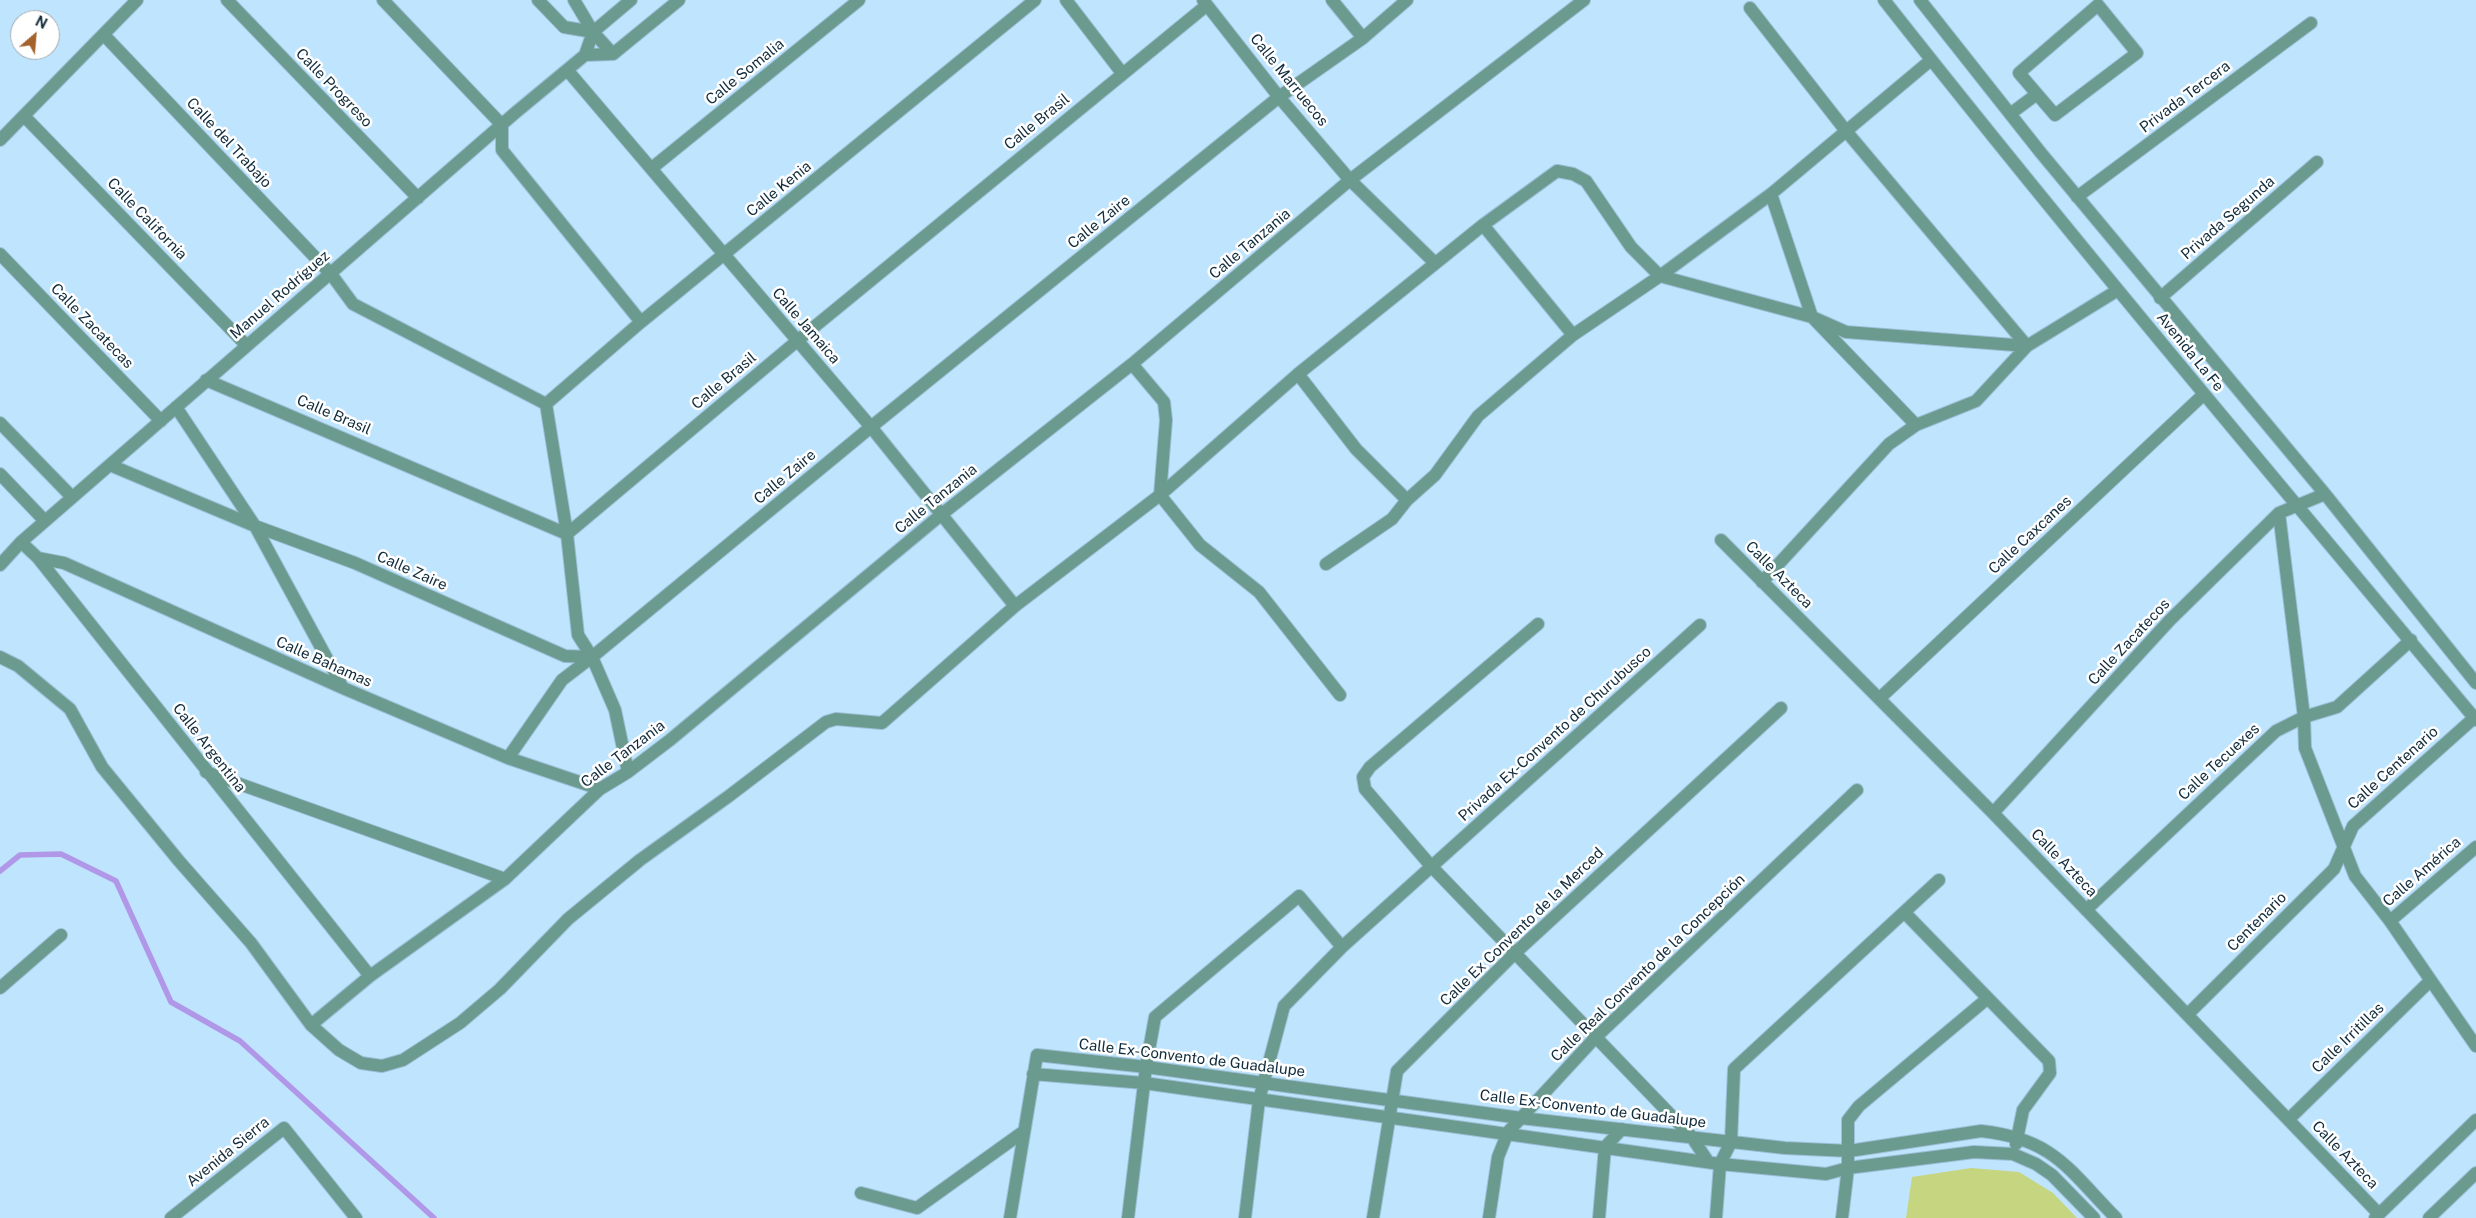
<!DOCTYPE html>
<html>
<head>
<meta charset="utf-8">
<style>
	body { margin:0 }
	#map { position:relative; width:2476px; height:1218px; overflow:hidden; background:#bfe4fe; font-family:"Public Sans",sans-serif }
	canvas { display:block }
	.north { position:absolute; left:10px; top:10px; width:50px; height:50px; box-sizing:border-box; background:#fff; border:1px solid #a0abb1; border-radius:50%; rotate:27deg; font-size:14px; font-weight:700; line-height:20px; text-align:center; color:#112c3c }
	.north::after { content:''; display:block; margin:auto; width:18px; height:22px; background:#a4632d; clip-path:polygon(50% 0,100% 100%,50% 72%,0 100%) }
</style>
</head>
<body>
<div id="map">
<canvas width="2476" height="1218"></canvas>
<div class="north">N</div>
</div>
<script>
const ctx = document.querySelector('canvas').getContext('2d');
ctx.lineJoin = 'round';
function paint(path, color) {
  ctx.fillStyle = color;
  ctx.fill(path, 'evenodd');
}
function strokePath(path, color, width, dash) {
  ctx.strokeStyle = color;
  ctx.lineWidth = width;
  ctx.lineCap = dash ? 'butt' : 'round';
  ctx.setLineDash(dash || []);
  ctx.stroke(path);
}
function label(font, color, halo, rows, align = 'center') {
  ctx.font = font + ' "Public Sans",sans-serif';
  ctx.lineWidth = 5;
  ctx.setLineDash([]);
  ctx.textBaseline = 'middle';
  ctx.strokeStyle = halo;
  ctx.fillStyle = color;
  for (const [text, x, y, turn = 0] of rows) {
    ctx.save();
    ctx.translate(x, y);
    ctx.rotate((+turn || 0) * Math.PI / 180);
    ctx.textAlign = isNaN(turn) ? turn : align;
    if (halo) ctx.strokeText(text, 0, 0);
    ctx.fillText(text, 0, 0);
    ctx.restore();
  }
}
paint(new Path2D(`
	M1971,1168L2019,1172L2053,1193L2077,1218H1906L1912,1177Z`), '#c6d57f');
strokePath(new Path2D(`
	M0,871L20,855L61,854L116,881L171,1002L240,1041L434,1218`), '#b097e8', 5.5);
const minor = new Path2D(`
	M227,0L418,198
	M383,0L502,125V150L641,322
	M538,0L564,27L593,32
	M574,0L593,32L613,54
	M1066,0L1122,73
	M1203,0L1279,97L1350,180L1435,263
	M1332,0L1363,38
	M1884,0C2076,244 2277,481 2476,720
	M1920,0L2041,153L2325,494L2476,683
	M1750,8L1846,131L2027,346L2118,290
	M104,35L331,274L353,304L546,404
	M585,55L613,54L679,0
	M568,71L871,427L1015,606
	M2010,114L2037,94L2055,115L2137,53L2098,5L2019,73L2037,94
	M24,116L246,345
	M0,140L137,0
	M652,168L859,0
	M1771,194L1812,317L1916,425
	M2077,197L2311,23
	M1483,225L1573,335L1660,276L1771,194L1931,60
	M0,254L161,421
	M2160,298L2317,162
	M1132,364L1164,402L1166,420L1160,495L1200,545L1259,592L1340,695
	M1298,374L1356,449L1407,500L1392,519L1326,564
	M206,380L567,534L797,341L1207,5
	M546,404L641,322L1035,0
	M546,404L567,534L578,635L592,657L615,710L628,772
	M176,407L255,526L343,688
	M0,423L72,497
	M110,465L255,526L355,563L565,656L592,657L871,427L1279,97L1363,38L1407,0
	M0,474L45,521
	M1407,500L1435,475L1478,416L1573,335
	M2279,513L2304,717L2305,748L2355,876L2390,921L2476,1046
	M1721,540L1993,813L2379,1214
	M21,542L38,558L370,976
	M38,558L64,563L343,688L508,758L600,789
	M0,565L21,542L515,113L585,55L593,32L631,0
	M1762,582L1889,444L1916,425L1976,401L2027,346
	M1538,624L1370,767L1363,777L1365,789L1431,866L1691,1136L1707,1160
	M0,657L18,666L70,709L102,767L179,861L251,943L311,1025L339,1050L361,1063L382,1066L403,1060L460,1023L500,989L568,919L640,860L729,796L826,722L836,719L882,723L1015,606L1160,495L1298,374L1483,225L1557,171L1573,174L1586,181L1631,247L1660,276L1812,317L1846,332L2027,346
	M1880,698L2203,395
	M508,758L562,680L592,657
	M206,772L505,879
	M1993,813L2170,620L2279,513L2325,494
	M2086,910L2276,731L2304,717L2337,707L2411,640
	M1905,913L2049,1061L2050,1073L2023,1110L2016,1144
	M2390,921L2476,847
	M0,988L61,935
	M2188,1014L2334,869L2353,826L2474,718
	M311,1025L370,976L505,879L600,789L628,772L670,740L942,514L1132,364L1350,180L1584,0
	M1033,1074L1144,1083L1720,1164L1826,1174L1848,1168L1974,1152L2013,1154L2036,1164L2052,1175L2094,1218
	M2289,1119L2430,981
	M861,1193L917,1208L1023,1132
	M171,1218L284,1128L356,1218
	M1010,1218L1037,1055L1146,1067L1521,1118L1785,1148L1849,1151L1981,1131C2054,1139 2068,1169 2116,1218
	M1128,1218L1146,1067L1155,1017L1299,896L1342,947
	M1245,1218L1259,1100L1284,1006L1342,947L1700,625
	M1373,1218L1397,1071L1514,954L1781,708
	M1489,1218L1498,1157L1508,1132L1595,1038L1857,790
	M1599,1218L1605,1147L1622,1129
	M1716,1218L1720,1164L1731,1142L1734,1069L1939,880
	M1842,1218L1848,1168V1120L1859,1106L1988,998
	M2375,1218L2476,1120
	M2429,1218L2476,1173`);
strokePath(minor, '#9cbfd7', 14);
strokePath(minor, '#6b9a8e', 12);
label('15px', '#112c3c', '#fff', [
	["Calle Somalia",745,72,-39],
	["Calle Marruecos",1289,80,51],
	["Calle Progreso",334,88,46],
	["Privada Tercera",2185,97,-37],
	["Calle Brasil",1037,122,-39],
	["Calle del Trabajo",229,143,47],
	["Calle Kenia",779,189,-39],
	["Privada Segunda",2228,218,-41],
	["Calle California",147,219,46],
	["Calle Zaire",1099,222,-39],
	["Calle Tanzania",1250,244,-40],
	["Manuel Rodríguez",280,295,-41],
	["Calle Zacatecas",92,326,46],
	["Calle Jamaica",806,326,49],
	["Avenida La Fe",2190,352,51],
	["Calle Brasil",724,381,-40],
	["Calle Brasil",334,415,23],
	["Calle Zaire",785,477,-40],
	["Calle Tanzania",936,499,-39],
	["Calle Caxcanes",2030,535,-43],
	["Calle Zaire",412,571,24],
	["Calle Azteca",1779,575,45],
	["Calle Zacatecos",2129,642,-47],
	["Calle Bahamas",324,662,24],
	["Privada Ex-Convento de Churubusco",1555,734,-42],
	["Calle Argentina",209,748,52],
	["Calle Tanzania",623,754,-37],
	["Calle Tecuexes",2219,762,-43],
	["Calle Centenario",2393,768,-42],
	["Calle Azteca",2064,863,46],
	["Calle América",2422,872,-41],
	["Centenario",2257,922,-45],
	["Calle Ex Convento de la Merced",1522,927,-44],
	["Calle Real Convento de la Concepción",1648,968,-44],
	["Calle Irritillas",2348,1038,-44],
	["Calle Ex-Convento de Guadalupe",1192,1058,7],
	["Calle Ex-Convento de Guadalupe",1593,1109,7],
	["Avenida Sierra",228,1152,-39],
	["Calle Azteca",2345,1155,46]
]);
</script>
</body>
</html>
